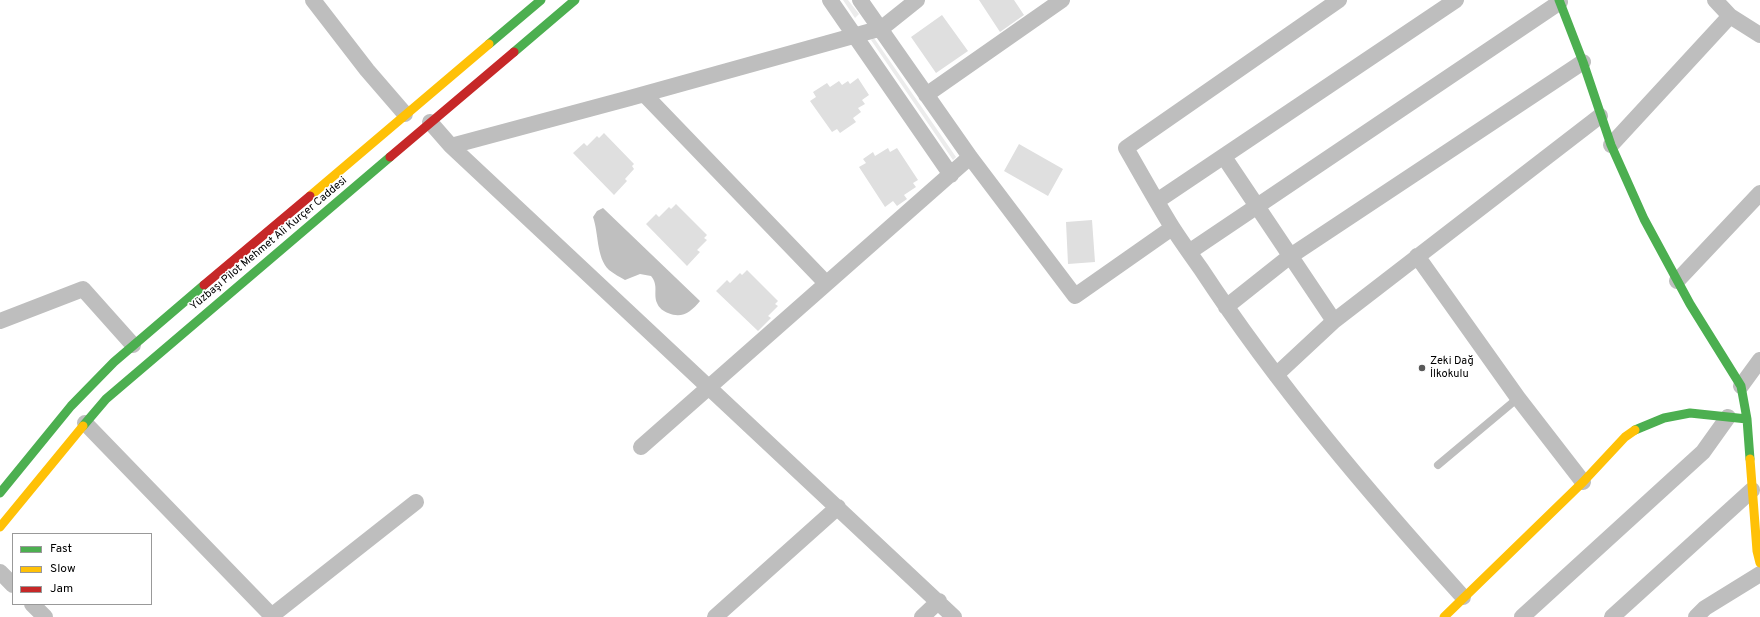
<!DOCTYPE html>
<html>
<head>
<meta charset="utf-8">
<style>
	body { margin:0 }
	#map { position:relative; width:1760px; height:617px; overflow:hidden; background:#fff; font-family:Overpass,sans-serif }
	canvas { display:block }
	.legend { position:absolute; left:12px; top:533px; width:140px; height:72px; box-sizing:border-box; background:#fff; border:1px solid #999; margin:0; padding:5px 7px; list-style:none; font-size:12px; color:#000 }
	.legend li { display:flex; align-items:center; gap:8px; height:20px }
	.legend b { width:20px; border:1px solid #999 }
</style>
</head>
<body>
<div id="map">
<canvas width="1760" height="617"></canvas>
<ul class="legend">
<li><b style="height:5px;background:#4caf50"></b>Fast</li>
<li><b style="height:5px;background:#ffc107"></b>Slow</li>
<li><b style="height:5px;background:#c62828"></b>Jam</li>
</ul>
</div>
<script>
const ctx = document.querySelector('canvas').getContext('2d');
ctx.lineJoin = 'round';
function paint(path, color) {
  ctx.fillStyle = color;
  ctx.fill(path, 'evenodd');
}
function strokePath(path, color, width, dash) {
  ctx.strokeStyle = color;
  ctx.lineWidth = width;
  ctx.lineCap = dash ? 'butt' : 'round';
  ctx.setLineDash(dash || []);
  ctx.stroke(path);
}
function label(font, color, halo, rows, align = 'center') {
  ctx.font = font + ' Overpass,sans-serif';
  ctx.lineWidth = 3;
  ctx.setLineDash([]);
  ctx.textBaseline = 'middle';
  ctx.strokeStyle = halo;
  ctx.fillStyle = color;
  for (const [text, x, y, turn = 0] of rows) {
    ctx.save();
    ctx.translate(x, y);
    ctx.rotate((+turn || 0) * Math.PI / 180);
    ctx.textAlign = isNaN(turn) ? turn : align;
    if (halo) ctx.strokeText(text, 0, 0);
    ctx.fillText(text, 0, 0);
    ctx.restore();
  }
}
paint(new Path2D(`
	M843,0H848L859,14L855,18Z
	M874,38L956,157L953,160L871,40Z`), '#ececec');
paint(new Path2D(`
	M603,208L700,301C691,312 682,319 668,313C663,311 659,308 657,303C653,293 659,286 651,276L640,274L625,280C620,277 614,274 609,270C596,257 599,234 593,217L597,211Z`), '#bfbfbf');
paint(new Path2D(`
	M979,0H1014L1024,15L1000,32Z
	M942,15L968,51L936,73L911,37Z
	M858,78L869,95L862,100L865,104L858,108L861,112L853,118L856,122L840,133L837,129L832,132L810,101L816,97L813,92L827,83L830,87L839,81L842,85L848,81L850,84Z
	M604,133L634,164L632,166L634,169L625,179L627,181L614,195L573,153L584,143L587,146L597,136L599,138Z
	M1019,144L1063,169L1048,196L1004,171Z
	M888,148L890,152L897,148L918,180L913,183L916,187L904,195L907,199L897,206L893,201L885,207L859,167L866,163L863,159L873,152L875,156Z
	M676,204L707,235L704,238L707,240L697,250L700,252L687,266L646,224L656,214L659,217L669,207L671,209Z
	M1092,220L1095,262L1068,264L1066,222Z
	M747,270L778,301L775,304L778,306L768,316L771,318L758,331L716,291L727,280L730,283L740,273L742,275Z`), '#dfdfdf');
strokePath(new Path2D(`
	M1438,465L1518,398`), '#bebebe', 8);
strokePath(new Path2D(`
	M313,0L367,70L405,114
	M830,0L951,175
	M860,0L970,157L1075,296L1172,228
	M1339,0L1126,148C1141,174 1156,201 1172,227C1181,241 1191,255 1201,269C1278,386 1369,493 1463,597
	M1715,0L1730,16L1760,35
	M644,94L826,283
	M926,95L1062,0
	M430,122L451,146L954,617
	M1611,145L1730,16
	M451,146L630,98L882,28L917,0
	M1224,157L1334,321
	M1157,201L1456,0
	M1189,252L1560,2
	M1417,256L1518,398L1583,482
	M1677,281L1760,193
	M1226,307L1289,257L1583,62
	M0,321L83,289L133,345
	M1276,375L1334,321L1600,116
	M1741,386L1760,360
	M85,423L273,617
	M641,447L970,157
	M0,572L13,585
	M32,604L45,617
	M270,617L416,502
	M715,617L838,507
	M922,617L939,601
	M1522,617L1703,452L1728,417
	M1612,617L1752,490
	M1696,617L1705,608L1760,574`), '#bebebe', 16);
strokePath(new Path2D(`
	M1559,0L1583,62L1611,145L1644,219L1690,304L1741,386L1747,419L1750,459
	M489,44L541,0
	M514,52L575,0
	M83,426L106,399L390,157
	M1635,430L1664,418L1690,413L1747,419
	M0,493L71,406L114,362L204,285`), '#4caf50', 9);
strokePath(new Path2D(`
	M310,196L489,44
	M1750,459L1757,551L1760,563
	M0,527L83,426
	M1444,617L1583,482L1625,437L1635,430`), '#ffc107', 9);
strokePath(new Path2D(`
	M390,157L514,52
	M204,285L310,196`), '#c62828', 9);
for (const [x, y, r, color] of [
	[1422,368,4,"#595959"]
]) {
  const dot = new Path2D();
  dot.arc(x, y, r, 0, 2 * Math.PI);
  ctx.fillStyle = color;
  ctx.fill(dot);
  strokePath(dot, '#fff', 1.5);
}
label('11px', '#000', '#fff', [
	["Yüzbaşı Pilot Mehmet Ali Kurçer Caddesi",269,244,-40]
]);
label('11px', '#000', '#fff', [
	["Zeki Dağ",1430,362],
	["İlkokulu",1430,375]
], 'left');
</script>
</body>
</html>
